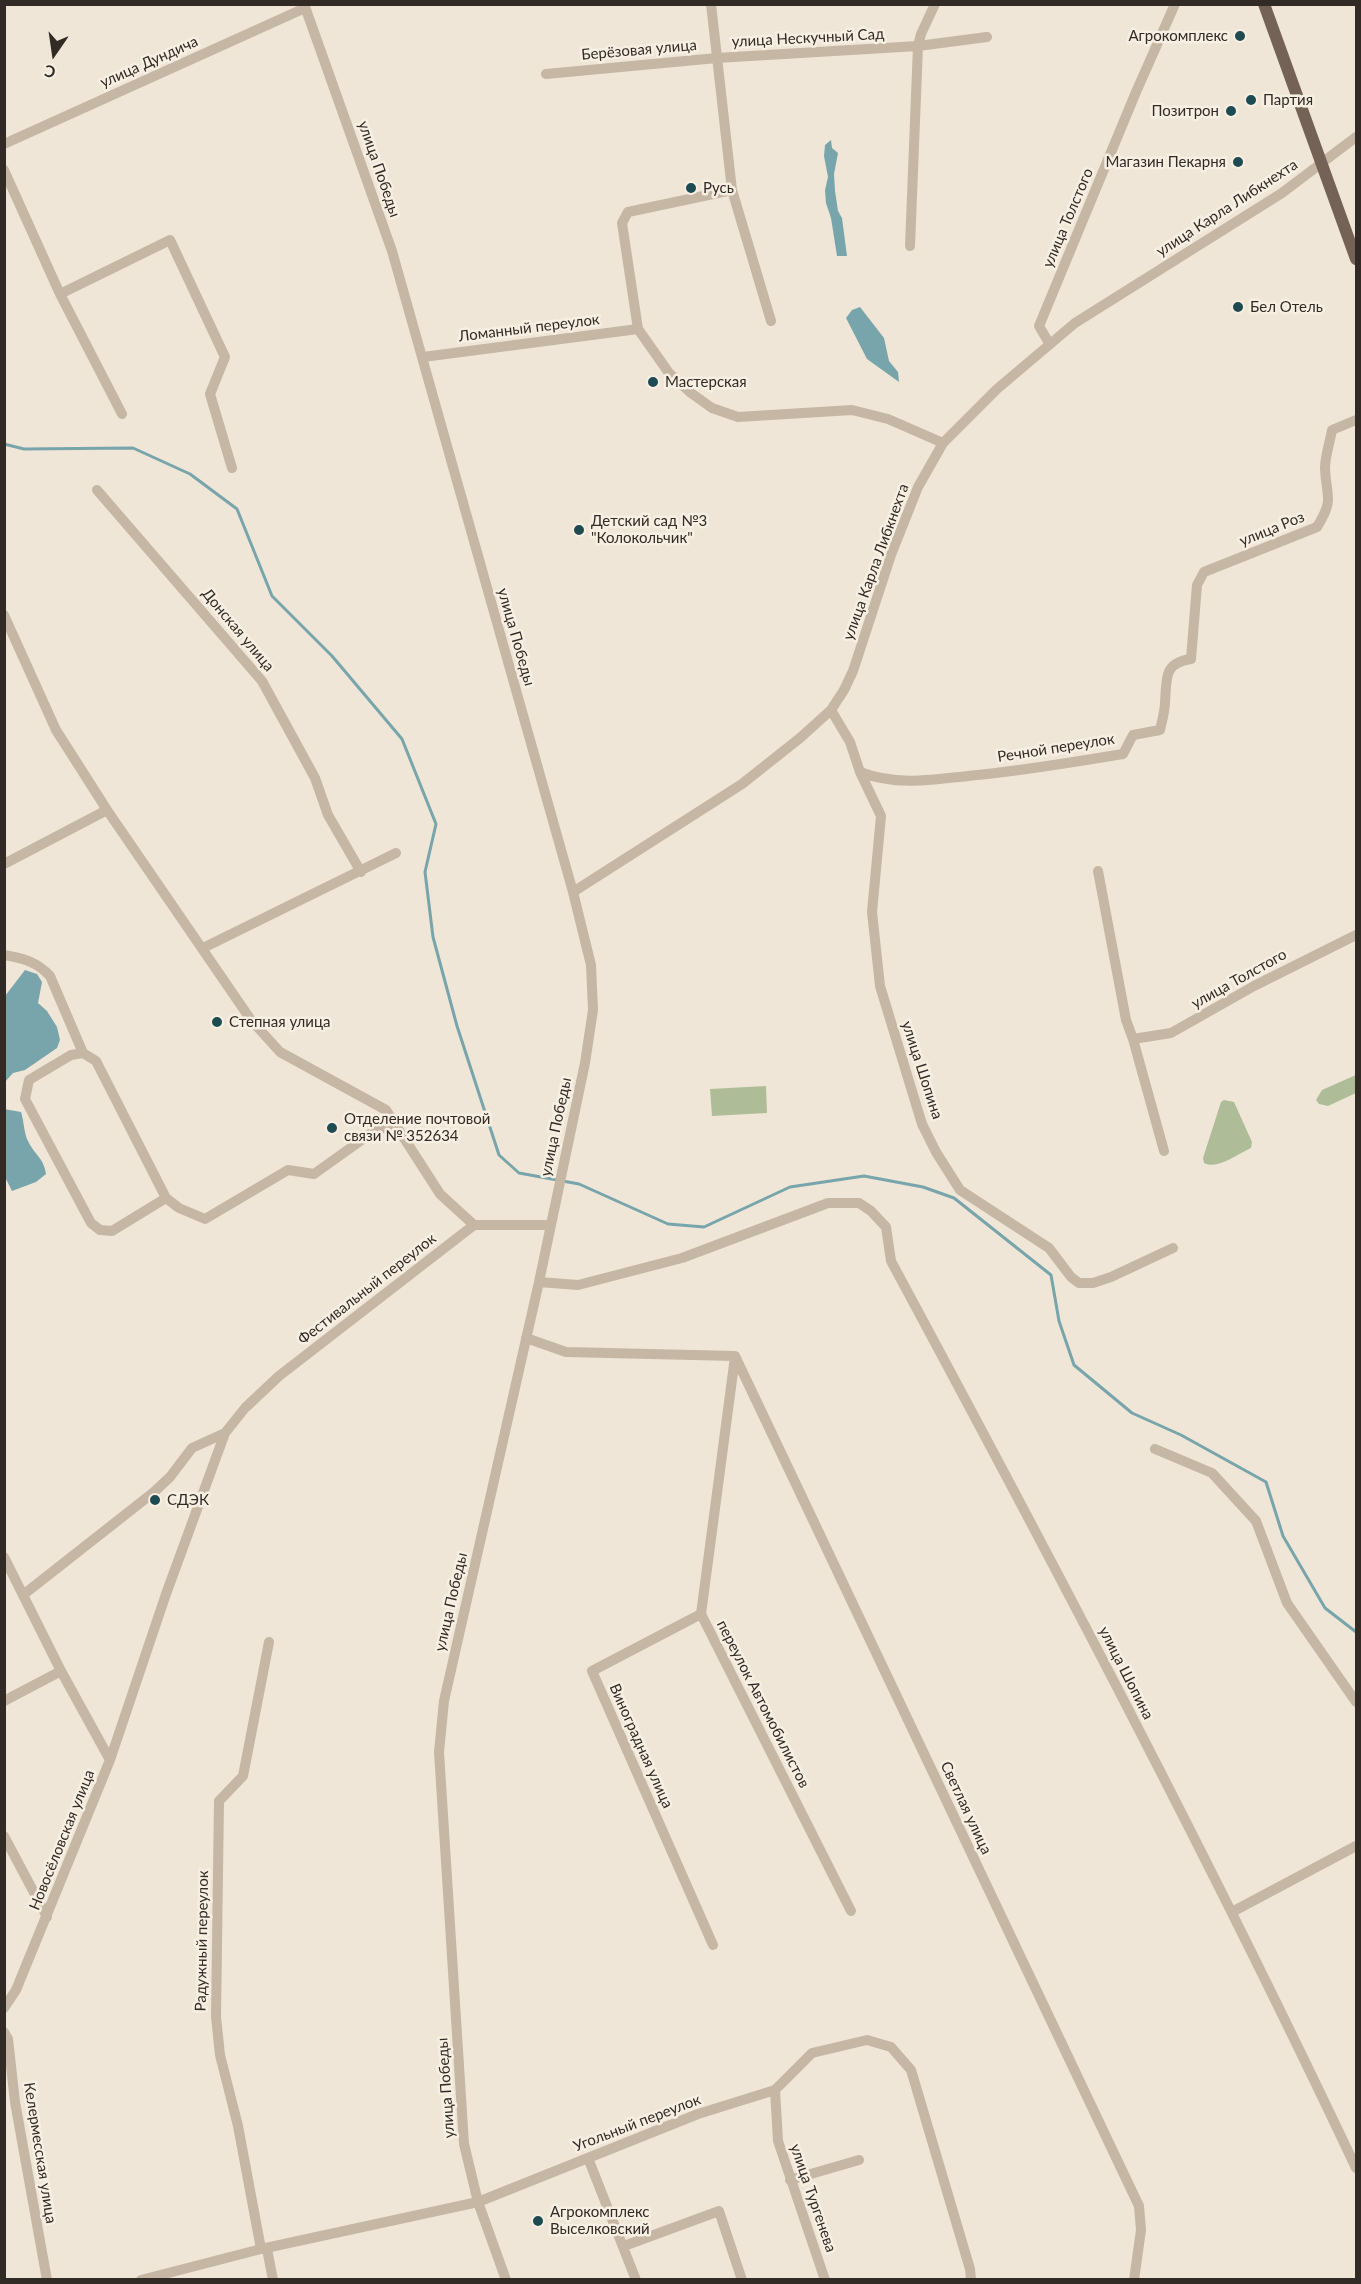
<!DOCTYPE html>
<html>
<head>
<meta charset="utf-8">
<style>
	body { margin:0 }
	#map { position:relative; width:1361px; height:2284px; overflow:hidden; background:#efe6d7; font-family:Lato,sans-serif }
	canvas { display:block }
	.frame { position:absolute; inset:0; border:6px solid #322a25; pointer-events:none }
	.north { position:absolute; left:24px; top:24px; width:60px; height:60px; -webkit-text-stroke:4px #f8efe3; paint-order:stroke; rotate:193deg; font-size:16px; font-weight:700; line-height:24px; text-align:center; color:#322a25 }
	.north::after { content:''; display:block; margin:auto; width:21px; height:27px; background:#322a25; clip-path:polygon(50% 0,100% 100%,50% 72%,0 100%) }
</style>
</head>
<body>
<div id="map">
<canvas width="1361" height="2284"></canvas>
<div class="frame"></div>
<div class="north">С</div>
</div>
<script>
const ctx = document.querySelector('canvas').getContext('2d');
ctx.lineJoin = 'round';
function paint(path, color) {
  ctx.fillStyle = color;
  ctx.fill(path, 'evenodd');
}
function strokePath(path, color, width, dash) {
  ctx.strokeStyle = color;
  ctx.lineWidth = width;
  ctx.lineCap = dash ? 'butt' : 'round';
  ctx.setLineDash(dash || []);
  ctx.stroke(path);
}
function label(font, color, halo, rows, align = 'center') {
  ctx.font = font + ' Lato,sans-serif';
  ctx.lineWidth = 5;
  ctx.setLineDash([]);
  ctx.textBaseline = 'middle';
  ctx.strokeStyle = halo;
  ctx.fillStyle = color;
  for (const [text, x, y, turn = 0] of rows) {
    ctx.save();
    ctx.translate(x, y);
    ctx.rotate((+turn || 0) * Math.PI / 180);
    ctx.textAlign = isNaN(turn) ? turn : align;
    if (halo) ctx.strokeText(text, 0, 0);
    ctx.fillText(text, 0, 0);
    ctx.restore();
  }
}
paint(new Path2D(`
	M1356,1075V1093L1328,1106L1319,1104L1316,1100L1322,1090Z
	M766,1086L767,1113L712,1116L710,1089Z
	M1224,1100L1234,1102L1252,1142L1251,1148C1237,1154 1218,1170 1204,1163L1203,1158L1221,1102Z`), '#aebd98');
paint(new Path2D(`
	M831,140L832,148L838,153L834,174L835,191L838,211L842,218L847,256H837L831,218L826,203L825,190L828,177L824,156L825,145Z
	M860,307L884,338L889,361L898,372L899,382L867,359L846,318L852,310Z
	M25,970L37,974L42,982L38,1003L47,1011L57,1027L60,1040L57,1048L25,1070L13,1073L5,1082V996Z
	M4,1109L21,1112C24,1121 24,1134 28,1141C34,1154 44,1158 46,1174L36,1182L12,1191L5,1177Z`), '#78a5ab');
strokePath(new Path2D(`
	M4,444L24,449L133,448L190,474L237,509L272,596L332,656L402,739L436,824L425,872L433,937L457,1026L499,1155L519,1173L579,1184L668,1224L704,1227L790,1187L864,1176L923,1187L954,1198L1051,1275L1059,1321L1074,1365L1132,1413L1181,1435L1266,1482L1283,1536L1325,1608L1356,1632`), '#78a5ab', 3);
strokePath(new Path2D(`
	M304,4L392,251L573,892L591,965L593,1010L585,1063L539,1282L444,1701L439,1752L464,2144L478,2202L506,2280
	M711,4L732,190L771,321
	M546,74L717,58L918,46L987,37
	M4,144L305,8
	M4,170L60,294L122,414
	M732,190L628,212L622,223L638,329L669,373L691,393L712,408L738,417L852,410L888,419L943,443
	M910,246L918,46L921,34L935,4
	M60,294L170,240L225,357L210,394L232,468
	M1049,343L1039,326L1136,92L1175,4
	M423,357L638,329
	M97,490L262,681L315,778L328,815L361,872
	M4,615L56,730L107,810L251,1020L280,1052L386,1110L440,1194L474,1225
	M831,710L850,742L860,772L881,816L872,912L880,986L922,1124L936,1152L960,1190L1049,1248L1071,1277L1079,1283H1093L1111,1277L1173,1248
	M860,772C899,787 937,779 978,775C1026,770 1075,762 1123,754L1133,735L1160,730C1162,721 1165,711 1165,702C1167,679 1163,663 1191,659L1197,585L1204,572L1317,527C1335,498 1326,498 1325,468C1325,456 1330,442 1332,430L1356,420
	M4,864L107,810
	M1098,871L1126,1020L1133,1039L1164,1151
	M573,892L742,784L800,738L831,710L844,690L853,671L891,555L918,487L943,443L997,389L1075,323L1282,193L1356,137
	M203,948L396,853
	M4,955C23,958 37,962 50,976L83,1053L96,1061L166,1198L112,1231L100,1230L91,1223L25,1099L29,1080L71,1055L83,1053
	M1133,1039L1171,1033L1254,986L1356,935
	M166,1198L179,1208L205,1219L288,1170L314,1174L370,1134L395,1122
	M539,1282L578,1285L682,1258L828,1203H859L871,1211L886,1227L891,1261C1052,1560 1211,1861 1356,2168
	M526,1338L566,1352L735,1356
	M735,1356L1139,2206L1141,2230L1134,2280
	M735,1357L701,1614L851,1911
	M1155,1449L1212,1473L1256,1521L1287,1603L1356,1702
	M4,1557L61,1671L110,1760
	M23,1595L154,1492L170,1477L192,1448L225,1433
	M701,1614L592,1671L713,1945
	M4,1701L61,1671
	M4,1836L47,1917
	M1232,1912L1356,1846
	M4,2008L16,1990L110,1760L166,1594L225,1433L245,1408L279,1376L474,1225H551
	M4,2032L8,2039L15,2102L47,2280
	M775,2090L778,2141L825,2280
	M588,2158L636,2280
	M790,2180L859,2160
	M624,2246L719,2211L742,2280
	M261,2249L238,2126L220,2055L216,2017L219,1801L243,1776L269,1642
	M267,2249L273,2280
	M141,2280L261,2249L478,2202L698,2114L775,2090L812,2053L867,2040L891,2047L911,2070L970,2269L971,2280`), '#c6b6a4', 10);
strokePath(new Path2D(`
	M1264,4L1356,259`), '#746257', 12);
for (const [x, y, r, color] of [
	[1240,36,6,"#1d4b51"],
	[1251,100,6,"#1d4b51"],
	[1231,111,6,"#1d4b51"],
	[1238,162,6,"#1d4b51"],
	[691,188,6,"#1d4b51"],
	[1238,307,6,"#1d4b51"],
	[653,382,6,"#1d4b51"],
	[579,530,6,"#1d4b51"],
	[217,1022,6,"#1d4b51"],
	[332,1128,6,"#1d4b51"],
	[155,1500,6,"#1d4b51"],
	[538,2221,6,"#1d4b51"]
]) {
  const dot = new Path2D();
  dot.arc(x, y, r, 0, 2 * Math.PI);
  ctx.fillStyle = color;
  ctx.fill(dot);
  strokePath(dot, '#f8efe3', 2);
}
label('15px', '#322a25', '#f8efe3', [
	["Агрокомплекс",1228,36,"right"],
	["Партия",1263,100],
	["Позитрон",1219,111,"right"],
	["Магазин Пекарня",1226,162,"right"],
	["Русь",703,188],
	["Бел Отель",1250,307],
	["Мастерская",665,382],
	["Детский сад №3",591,521],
	["\"Колокольчик\"",591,538],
	["Степная улица",229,1022],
	["Отделение почтовой",344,1119],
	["связи № 352634",344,1136],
	["СДЭК",167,1500],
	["Агрокомплекс",550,2212],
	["Выселковский",550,2229]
], 'left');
label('15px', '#322a25', '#f8efe3', [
	["улица Нескучный Сад",808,38,-3],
	["Берёзовая улица",639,50,-5],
	["улица Дундича",149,62,-24],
	["улица Победы",379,169,71],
	["улица Карла Либкнехта",1227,208,-33],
	["улица Толстого",1068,218,-67],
	["Ломанный переулок",529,328,-7],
	["улица Роз",1272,529,-22],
	["улица Карла Либкнехта",876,562,-70],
	["Донская улица",238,630,50],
	["улица Победы",516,637,74],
	["Речной переулок",1056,748,-9],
	["улица Толстого",1239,979,-29],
	["улица Шопина",922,1070,72],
	["улица Победы",556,1127,-78],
	["Фестивальный переулок",367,1289,-38],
	["улица Победы",451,1602,-77],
	["улица Шопина",1126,1673,63],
	["переулок Автомобилистов",763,1704,63],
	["Виноградная улица",641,1746,66],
	["Светлая улица",966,1808,65],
	["Новосёловская улица",62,1840,-68],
	["Радужный переулок",202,1941,-89],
	["улица Победы",446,2088,-94],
	["Угольный переулок",637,2123,-21],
	["Келермесская улица",40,2153,81],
	["улица Тургенева",813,2198,71]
]);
</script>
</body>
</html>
